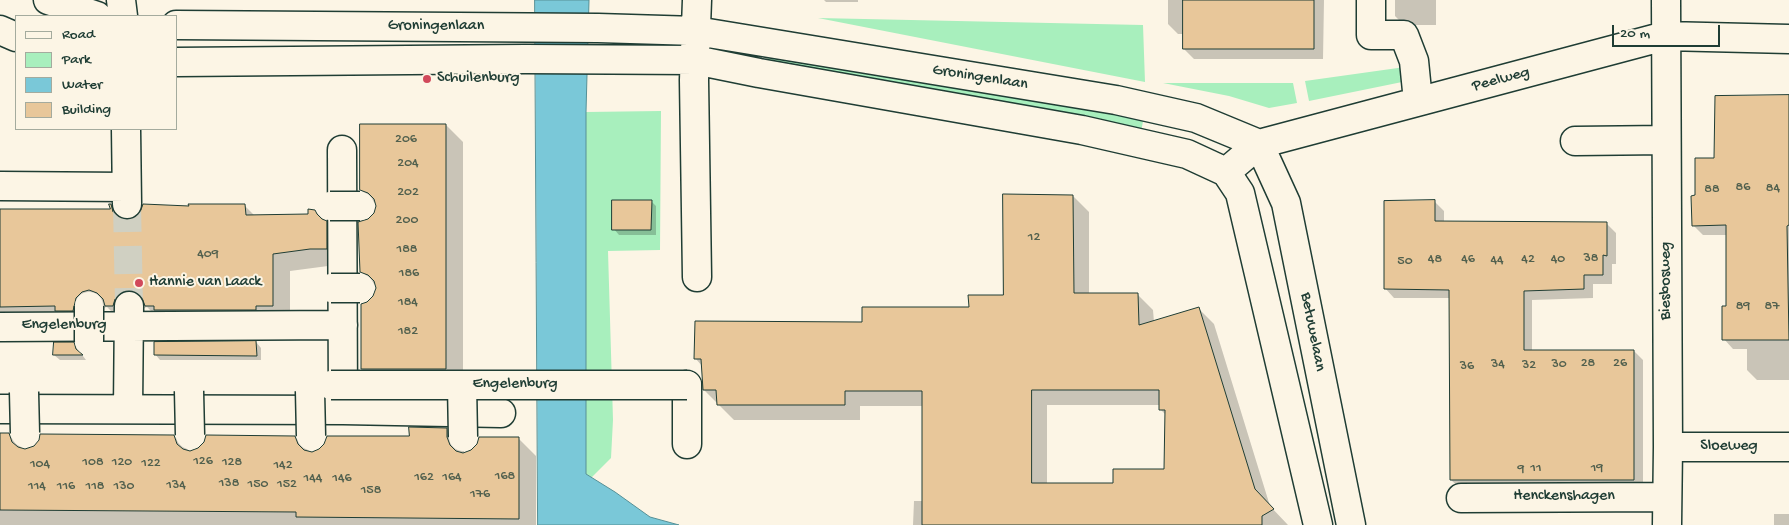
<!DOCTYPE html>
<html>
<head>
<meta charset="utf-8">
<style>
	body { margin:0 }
	#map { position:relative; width:1789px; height:525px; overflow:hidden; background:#fcf5e5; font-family:"Gochi Hand",sans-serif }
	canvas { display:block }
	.legend { position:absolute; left:15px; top:15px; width:162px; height:115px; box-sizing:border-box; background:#fcf5e5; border:1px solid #a4ab9e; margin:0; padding:6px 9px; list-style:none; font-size:15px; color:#1f3d34 }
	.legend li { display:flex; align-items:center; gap:10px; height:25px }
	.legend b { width:25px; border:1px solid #a4ab9e }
	.scale { position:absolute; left:1612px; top:25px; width:108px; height:22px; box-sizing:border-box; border:2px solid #1f3d34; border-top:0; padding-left:6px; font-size:15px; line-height:18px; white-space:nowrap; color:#1f3d34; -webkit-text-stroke:4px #fcf5e5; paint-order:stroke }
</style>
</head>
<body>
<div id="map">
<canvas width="1789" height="525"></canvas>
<ul class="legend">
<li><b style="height:6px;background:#fcf5e5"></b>Road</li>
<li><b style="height:14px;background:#a8efbd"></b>Park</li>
<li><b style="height:14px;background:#7ac8d8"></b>Water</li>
<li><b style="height:14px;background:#e8c79a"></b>Building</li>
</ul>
<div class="scale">20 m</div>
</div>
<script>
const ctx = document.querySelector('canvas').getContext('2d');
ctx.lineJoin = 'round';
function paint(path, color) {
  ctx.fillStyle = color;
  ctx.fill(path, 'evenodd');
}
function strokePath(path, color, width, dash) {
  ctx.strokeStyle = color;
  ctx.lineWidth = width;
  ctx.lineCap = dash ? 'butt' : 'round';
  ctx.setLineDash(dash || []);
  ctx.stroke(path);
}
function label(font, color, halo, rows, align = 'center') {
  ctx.font = font + ' "Gochi Hand",sans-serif';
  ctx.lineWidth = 4;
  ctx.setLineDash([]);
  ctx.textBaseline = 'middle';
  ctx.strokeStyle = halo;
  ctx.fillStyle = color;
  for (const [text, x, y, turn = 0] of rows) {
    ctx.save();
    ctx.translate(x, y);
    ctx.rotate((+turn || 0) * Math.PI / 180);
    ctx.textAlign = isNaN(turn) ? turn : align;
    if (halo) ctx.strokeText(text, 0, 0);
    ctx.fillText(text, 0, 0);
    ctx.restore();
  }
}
paint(new Path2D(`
	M818,18L1143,25L1145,82Z
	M769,51L1144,116L1141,132L766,68Z
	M1405,67L1407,81L1309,101L1305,81Z
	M1163,83H1293L1297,103L1269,108L1229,96Z
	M661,111L660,250L608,251L613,420L611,458L591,478L586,474V112Z`), '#a8efbd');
const water = new Path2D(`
	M535,0H589L586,112V474L615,492L650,517L679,525H538Z`);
paint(water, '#7ac8d8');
strokePath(water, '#569096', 1);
paint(new Path2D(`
	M824,0H858V2H826Z
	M1168,0H1324L1323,59H1194L1184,49V34H1178L1168,24Z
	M1395,0H1436V25H1404L1395,16Z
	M1789,97V380H1757L1747,370V349H1733L1724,339L1727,307V235H1703L1693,225L1696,197L1716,160Z
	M446,125L463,142V386H380L362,369L368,303L374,297L377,287L362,272L369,220L375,214L377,205L361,190Z
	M1073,196L1089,212V294H1137L1153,310L1154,322L1198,308L1214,324L1270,506L1288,525H913L914,501H923V406H860V420H734L704,390L702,366L696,359L863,323L970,308L1004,297ZM1047,405H1160V409L1166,415L1165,470L1114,484H1047Z
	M651,201L656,206V235H619L614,229Z
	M1435,202L1444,211V222L1606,223L1616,233V264H1612V284H1593V298L1532,300V351H1634L1643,360V488L1461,489L1451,480L1450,298H1394L1385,288Z
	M111,205L127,221L190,207L245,206L255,216L309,215L315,211L343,239L344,266H328L290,271V323H163L147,307L138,310L123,323L107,307L99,309L93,315L0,323V210L111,211Z
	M256,342L261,348V360H160L155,354Z
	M73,343L86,360H60L54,355Z
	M447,429L464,446V453L519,439L536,456V525H0V435H9L24,450L174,436L190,452L295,437L311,453L410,438Z
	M1774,514H1789V525H1774Z`), '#0003');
const building = new Path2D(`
	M1183,0H1314V49H1183Z
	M1789,95V225L1787,226L1789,340H1722V306H1726V225L1692,226L1691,196L1695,195V158H1714L1715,96Z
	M360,124H446V369H361V304L367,302L373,296L376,288L374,281L368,275L360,272L358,222L368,219L374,213L376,206L374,199L368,193L360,190Z
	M1003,194L1073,195L1074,293H1138L1139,325L1199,307L1255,489L1274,509L1262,516V525H922V391H845V405H717L716,390H703L701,359H694L695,321L862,322V307H969L968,295H1003ZM1032,390H1159V410H1165L1164,469H1113V483H1032Z
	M612,200H652L651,230H612Z
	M1435,200V221L1607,222V256L1603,255V275H1584V289L1524,291V350H1634V480H1450L1449,290L1384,289V201Z
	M109,204H111L113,212L119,217L127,220L135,217L140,212L143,204L189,206L188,204H245L246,215L308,214V209L315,210L317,214L322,219L327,221V249H310L273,254V306H256V310H154V306H145L142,298L136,292L130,290L121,293L115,299L113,306H105L103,299L97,293L89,290L82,292L76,298L73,311H55V306L0,307V209H110Z
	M256,341L257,356L154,355V342Z
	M54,342H74L76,349L83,355H53Z
	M409,427L447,428V437L450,445L456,451L463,453L471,450L477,444L479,437H519V519L296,517V512L0,510V433H9L12,442L18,447L25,449L34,446L39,440L40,434L174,435L177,444L183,449L190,451L198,448L204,442L206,435L295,436L298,444L304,450L312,452L319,449L324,444L327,436H409Z`);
paint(building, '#e8c79a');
strokePath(building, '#1f3d34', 1);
strokePath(new Path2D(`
	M127,204L129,306`), '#d0d0c2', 28, [28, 14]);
const minor = new Path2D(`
	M48,0L97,16
	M121,0L123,16
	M1371,0V35H1404L1414,61L1418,101
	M1666,0L1668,447L1667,525
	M176,25L598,28L696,31L1116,100L1196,118L1259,144
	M0,30L16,37
	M176,62L525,59L695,60L759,73L1082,130L1187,154L1226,172
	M126,129L127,204
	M1575,141L1666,140
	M1259,144L1286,203L1351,525
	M342,150L343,408
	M1226,172L1259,144L1665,36L1789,39
	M1226,172L1240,193L1318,525
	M0,186L126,187
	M697,277L694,80L697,0
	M0,327L343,325
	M0,409L343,410L501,413
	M128,409L129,306
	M687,444V385
	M1668,447H1789
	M1461,498L1667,497`);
strokePath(minor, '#1f3d34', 31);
strokePath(minor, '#fcf5e5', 28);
const minorBridge = new Path2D(`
	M330,206H360
	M331,288H360
	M89,306V341
	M331,385H687
	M462,385L463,437
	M189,391L190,435
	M310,391L311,436
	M24,392L25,433`);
strokePath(minorBridge, '#1f3d34', 31, []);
strokePath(minorBridge, '#fcf5e5', 28);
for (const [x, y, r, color] of [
	[427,79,5,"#d1495b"],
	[139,283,5,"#d1495b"]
]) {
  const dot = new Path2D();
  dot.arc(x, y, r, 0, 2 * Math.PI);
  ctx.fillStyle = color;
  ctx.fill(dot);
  strokePath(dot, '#fcf5e5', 2);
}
label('14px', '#51604e', null, [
	["206",406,140],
	["204",408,164],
	["86",1743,188],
	["84",1773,189],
	["88",1712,190],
	["202",408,193],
	["200",407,221],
	["12",1034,238],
	["188",407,250],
	["409",208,255],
	["38",1591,259],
	["48",1435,260],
	["46",1468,260],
	["42",1528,260],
	["40",1558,260],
	["44",1497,261],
	["50",1405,262],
	["186",409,274],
	["184",408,303],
	["89",1743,307],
	["87",1772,307],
	["182",408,332],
	["28",1588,364],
	["26",1620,364],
	["34",1498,365],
	["30",1559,365],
	["32",1529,366],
	["36",1467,367],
	["126",203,462],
	["108",93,463],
	["120",122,463],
	["128",232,463],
	["122",151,464],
	["104",40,465],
	["142",283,466],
	["11",1536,469],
	["19",1597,469],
	["9",1521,470],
	["168",505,477],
	["162",424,478],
	["164",452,478],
	["144",313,479],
	["146",342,479],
	["138",229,484],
	["150",258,485],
	["152",287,485],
	["134",176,486],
	["114",37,487],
	["116",66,487],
	["118",95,487],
	["130",124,487],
	["158",371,491],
	["176",480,495]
]);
label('16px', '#1f3d34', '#fcf5e5', [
	["Groningenlaan",436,27],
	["Groningenlaan",980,78,9],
	["Peelweg",1501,80,-15],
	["Biesbosweg",1667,281,-90],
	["Engelenburg",64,326],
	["Betuwelaan",1312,332,79],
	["Engelenburg",515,385],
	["Sloeweg",1729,447],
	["Henckenshagen",1564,497]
]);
label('16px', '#1f3d34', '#fcf5e5', [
	["Schuilenburg",437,79],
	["Hannie van Laack",149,283]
], 'left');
</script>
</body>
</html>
